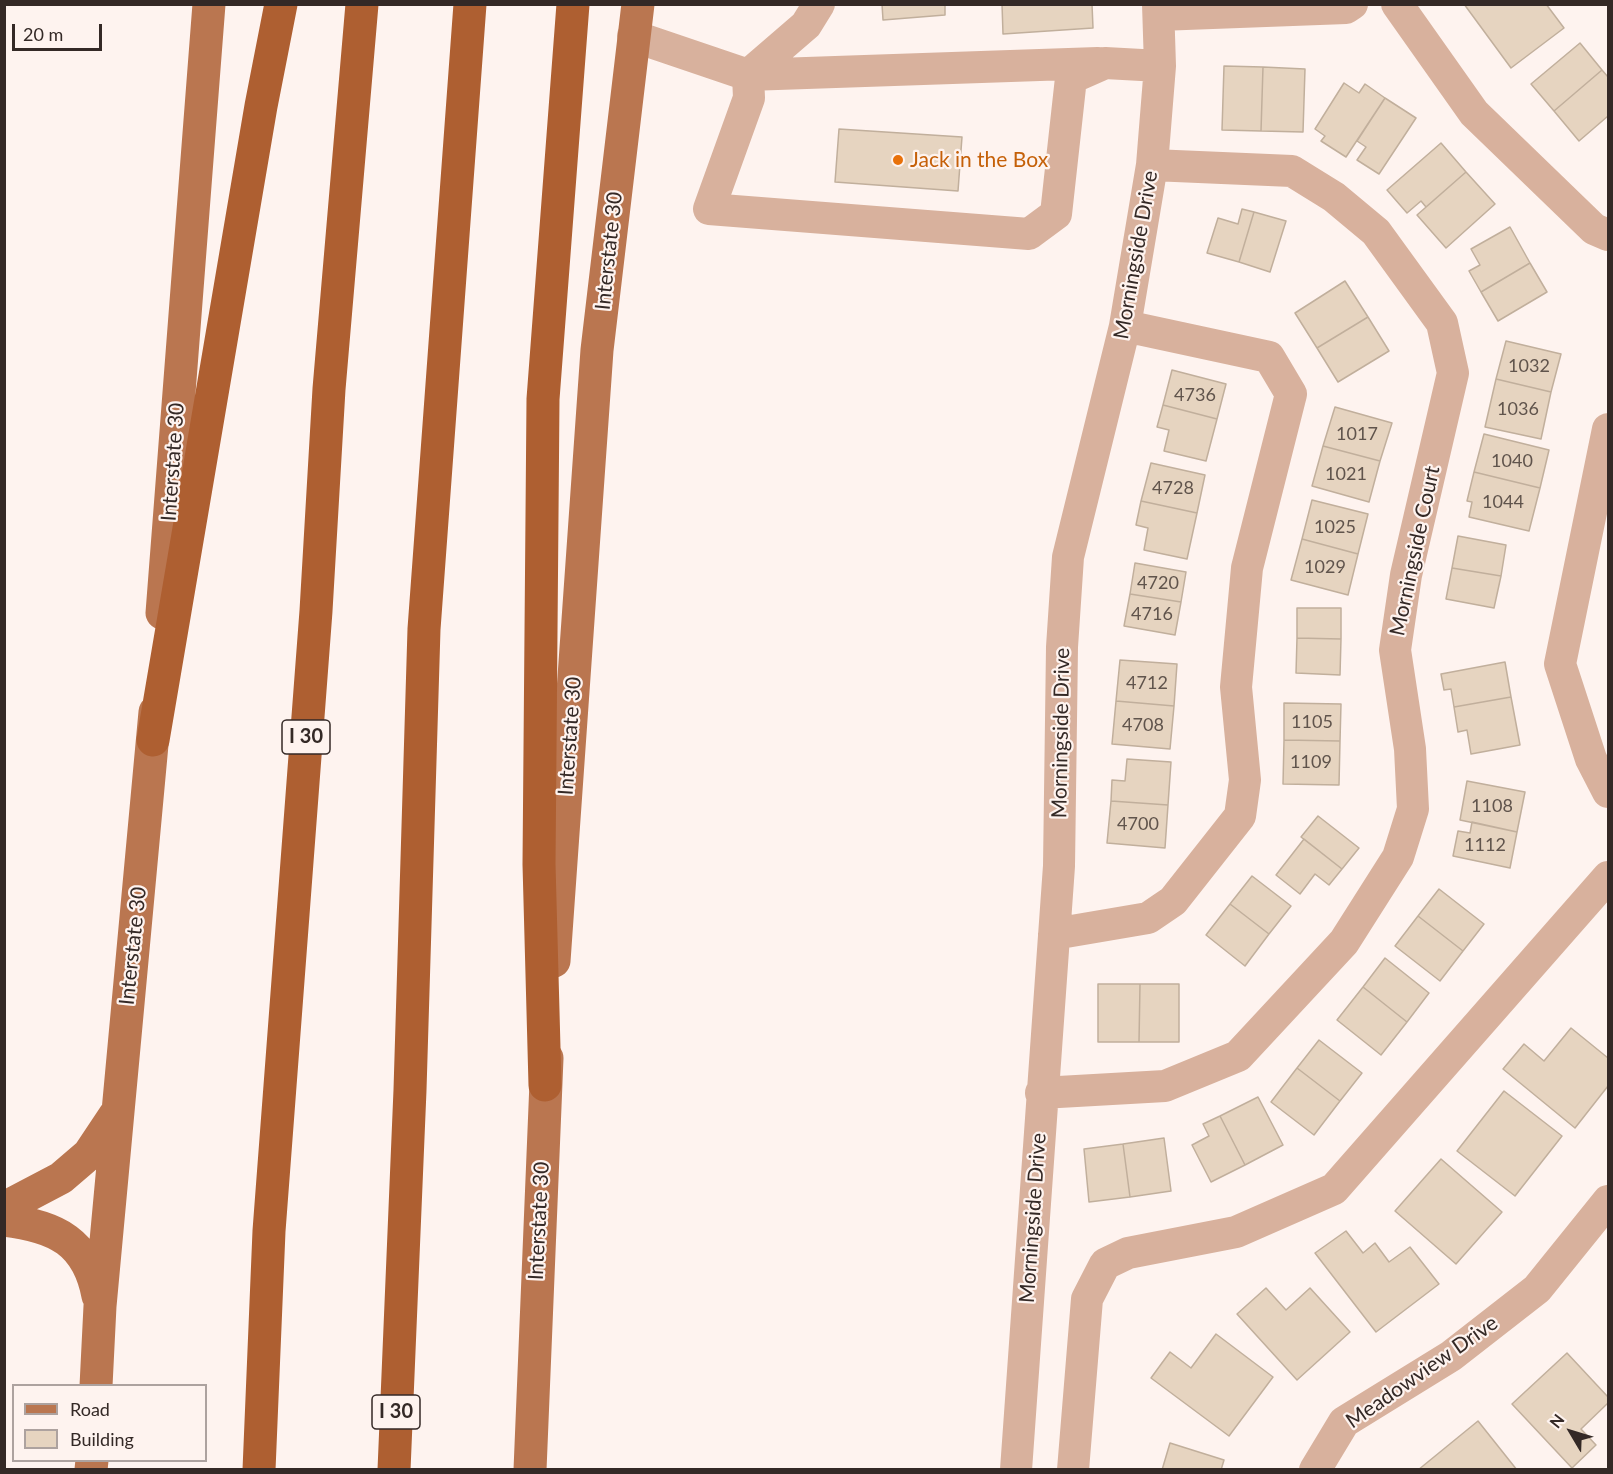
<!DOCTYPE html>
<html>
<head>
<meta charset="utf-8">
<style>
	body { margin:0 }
	#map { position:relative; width:1613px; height:1474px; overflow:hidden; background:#fef3ef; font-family:Lato,sans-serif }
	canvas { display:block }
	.frame { position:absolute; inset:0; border:6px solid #342926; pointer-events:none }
	.legend { position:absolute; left:12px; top:1384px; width:195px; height:78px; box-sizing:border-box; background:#fef3ef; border:2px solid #ada29f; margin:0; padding:8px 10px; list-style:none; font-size:18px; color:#342926 }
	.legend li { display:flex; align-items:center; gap:12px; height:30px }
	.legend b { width:30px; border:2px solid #ada29f }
	.north { position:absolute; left:1541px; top:1402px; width:60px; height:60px; -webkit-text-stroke:4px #fef3ef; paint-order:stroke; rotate:308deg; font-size:16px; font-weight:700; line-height:24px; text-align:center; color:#342926 }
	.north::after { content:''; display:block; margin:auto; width:21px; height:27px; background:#342926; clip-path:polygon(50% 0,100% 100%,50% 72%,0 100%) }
	.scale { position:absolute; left:12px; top:24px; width:90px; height:27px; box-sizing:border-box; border:3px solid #342926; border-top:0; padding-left:8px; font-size:18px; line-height:21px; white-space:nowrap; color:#342926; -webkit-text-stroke:4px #fef3ef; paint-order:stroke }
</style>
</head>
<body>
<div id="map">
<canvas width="1613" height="1474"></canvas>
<div class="frame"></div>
<ul class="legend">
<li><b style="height:8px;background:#ba7650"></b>Road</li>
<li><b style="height:16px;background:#e6d4c0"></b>Building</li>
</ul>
<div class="north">N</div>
<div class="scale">20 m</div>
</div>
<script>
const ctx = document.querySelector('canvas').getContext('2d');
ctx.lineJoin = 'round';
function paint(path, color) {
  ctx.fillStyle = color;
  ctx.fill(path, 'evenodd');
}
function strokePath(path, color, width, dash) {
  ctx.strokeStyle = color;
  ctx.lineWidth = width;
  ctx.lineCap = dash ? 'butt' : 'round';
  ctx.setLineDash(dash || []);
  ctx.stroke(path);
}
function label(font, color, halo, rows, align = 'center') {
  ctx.font = font + ' Lato,sans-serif';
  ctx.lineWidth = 4.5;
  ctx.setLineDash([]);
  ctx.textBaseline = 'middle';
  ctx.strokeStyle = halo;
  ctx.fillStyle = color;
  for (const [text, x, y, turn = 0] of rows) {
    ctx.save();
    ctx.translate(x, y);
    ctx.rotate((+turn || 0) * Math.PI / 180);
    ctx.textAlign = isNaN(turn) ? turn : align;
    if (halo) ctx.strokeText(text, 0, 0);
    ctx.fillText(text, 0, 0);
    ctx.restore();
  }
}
const building = new Path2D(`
	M882,4H945V15L883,20Z
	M1002,4H1092L1093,28L1003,34Z
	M1464,4H1546L1564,28L1511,68Z
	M1580,43L1602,70L1554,111L1531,84Z
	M1224,66L1263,67L1261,131L1222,130Z
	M1263,67L1305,69L1303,132L1261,131Z
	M1602,70L1608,77V116L1579,141L1554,111Z
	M1344,83L1359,93L1365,84L1385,98L1346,157L1321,141L1325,136L1315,129Z
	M1385,98L1416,118L1379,174L1357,160L1366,147L1357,141Z
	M839,129L962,137L958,191L835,182Z
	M1441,143L1466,172L1426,207L1421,201L1407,213L1387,190Z
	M1466,172L1495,204L1446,248L1417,215Z
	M1242,209L1254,212L1239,262L1207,253L1218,218L1238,224Z
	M1254,212L1286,221L1270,272L1239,262Z
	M1510,227L1530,263L1481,292L1469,271L1480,265L1471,249Z
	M1530,263L1547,292L1498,321L1481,292Z
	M1345,281L1368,317L1317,348L1295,313Z
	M1368,317L1389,351L1338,382L1317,348Z
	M1506,341L1561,354L1551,392L1496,379Z
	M1172,370L1226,384L1217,419L1163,405Z
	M1496,379L1551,392L1541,439L1485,427Z
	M1163,405L1217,419L1206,461L1164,451L1169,430L1157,427Z
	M1335,407L1392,423L1380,461L1323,446Z
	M1484,434L1549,450L1540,488L1474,472Z
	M1323,446L1380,461L1369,502L1312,486Z
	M1151,463L1205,475L1197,513L1141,501Z
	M1474,472L1540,488L1529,531L1469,517L1472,502L1467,501Z
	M1312,500L1368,514L1358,554L1302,539Z
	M1141,501L1197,513L1187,559L1144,550L1148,528L1136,525Z
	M1458,536L1506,545L1501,576L1452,568Z
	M1302,539L1358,554L1348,595L1291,580Z
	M1135,563L1186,572L1181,602L1130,594Z
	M1452,568L1501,576L1494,608L1446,599Z
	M1130,594L1181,602L1175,635L1124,626Z
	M1297,608H1341V639L1297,638Z
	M1297,638L1341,639L1340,675L1296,673Z
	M1120,660L1177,664L1174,706L1116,701Z
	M1505,662L1511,697L1454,707L1451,689L1444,690L1441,674Z
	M1511,697L1520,745L1471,754L1467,730L1458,732L1454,707Z
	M1116,701L1174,706L1170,749L1112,744Z
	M1284,703L1341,704L1340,741L1284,740Z
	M1284,740L1340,741L1339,785L1283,784Z
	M1127,759L1171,762L1168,805L1111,801L1112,780L1125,781Z
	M1467,781L1525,792L1517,832L1460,820Z
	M1111,801L1168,805L1165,848L1107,843Z
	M1318,816L1359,848L1342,869L1301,837Z
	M1472,822L1517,832L1510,868L1453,856L1458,831L1470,833Z
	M1304,839L1342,869L1329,885L1315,874L1300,894L1276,875Z
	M1252,876L1291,906L1269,934L1230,904Z
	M1439,889L1484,924L1463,951L1418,916Z
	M1230,904L1269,934L1245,966L1206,935Z
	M1418,916L1463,951L1440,981L1395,946Z
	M1385,958L1429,993L1407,1022L1363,987Z
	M1098,984H1140L1139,1042H1098Z
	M1140,984H1179V1042H1139Z
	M1363,987L1407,1022L1381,1055L1337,1020Z
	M1571,1028L1608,1058V1086L1575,1128L1503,1069L1524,1044L1544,1061Z
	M1319,1040L1362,1073L1340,1101L1297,1068Z
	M1297,1068L1340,1101L1314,1135L1271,1102Z
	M1504,1091L1562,1136L1515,1196L1457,1151Z
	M1258,1097L1283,1145L1245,1165L1220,1116Z
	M1220,1116L1245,1165L1211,1182L1192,1145L1209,1136L1203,1124Z
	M1164,1138L1171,1191L1130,1197L1123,1144Z
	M1123,1144L1130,1197L1089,1202L1084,1149Z
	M1441,1159L1502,1212L1456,1264L1395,1211Z
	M1346,1231L1363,1253L1375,1243L1389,1262L1410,1247L1439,1284L1376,1332L1315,1253Z
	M1266,1288L1286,1310L1310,1288L1350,1332L1297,1380L1237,1314Z
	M1216,1334L1273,1377L1229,1436L1151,1378L1170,1352L1191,1368Z
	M1567,1353L1608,1397V1403L1581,1429L1596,1445L1572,1468L1512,1404Z
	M1478,1421L1517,1470H1418Z
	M1170,1443L1224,1460L1221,1470H1162Z`);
paint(building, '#e6d4c0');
strokePath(building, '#c1af9c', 1.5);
strokePath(new Path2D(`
	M1397,4L1474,113L1594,229L1608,235
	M1159,15L1346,8L1352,4
	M633,36L748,75L749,98L709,209L1029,234L1056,214L1071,78L1105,63L1160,66
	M748,75L1098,63
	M748,75L806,25L819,4
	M1608,429L1560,664L1591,759L1608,792
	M1054,934L1148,918L1173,901L1240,816L1245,780L1236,687L1247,568L1291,394L1269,357L1125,326
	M1041,1093L1165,1086L1238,1056L1344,942L1398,857L1413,809L1410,749L1395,650L1406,575L1453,373L1442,323L1376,232L1334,197L1292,171L1152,165
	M1016,1470L1059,866L1062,647L1068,557L1125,326L1152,165L1160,66L1158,4
	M1073,1470L1087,1299L1105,1264L1128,1253L1236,1232L1334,1189L1608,877
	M1315,1470L1344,1422L1451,1356L1537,1289L1608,1201`), '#d8b19d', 32);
strokePath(new Path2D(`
	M162,613L209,4
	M554,961L597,350L638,4
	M4,1208L61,1178L89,1154L115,1115
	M4,1220C56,1226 88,1242 98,1296
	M96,1386L100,1306L155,712
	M91,1470L92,1460
	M530,1470L547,1058`), '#ba7650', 33);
strokePath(new Path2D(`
	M153,740L261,106L281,4
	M545,1085L539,864L543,399L573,4
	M259,1470L269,1231L316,611L329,389L362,4
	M394,1470L410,1090L424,629L470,4`), '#ae5f31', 33);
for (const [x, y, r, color] of [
	[898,160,6,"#e8710a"]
]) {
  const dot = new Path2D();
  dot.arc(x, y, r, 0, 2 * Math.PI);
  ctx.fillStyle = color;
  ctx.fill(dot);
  strokePath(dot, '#fef3ef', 2);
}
label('18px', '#60544c', null, [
	["1032",1529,366],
	["4736",1195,395],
	["1036",1518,409],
	["1017",1357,434],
	["1040",1512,461],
	["1021",1346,474],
	["4728",1173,488],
	["1044",1503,502],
	["1025",1335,527],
	["1029",1325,567],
	["4720",1158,583],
	["4716",1152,614],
	["4712",1147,683],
	["1105",1312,722],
	["4708",1143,725],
	["1109",1311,762],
	["1108",1492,806],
	["4700",1138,824],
	["1112",1485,845]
]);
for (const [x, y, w] of [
	[306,737,48],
	[396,1412,48]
]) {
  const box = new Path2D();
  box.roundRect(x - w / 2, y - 17, w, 34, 4.5);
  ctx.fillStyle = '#fef3ef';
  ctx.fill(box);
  strokePath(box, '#342926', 1.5);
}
label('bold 20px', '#342926', null, [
	["I 30",306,737],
	["I 30",396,1412]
]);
label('21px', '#c56008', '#fef3ef', [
	["Jack in the Box",910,160]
], 'left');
label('21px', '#342926', '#fef3ef', [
	["Interstate 30",609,251,-84],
	["Morningside Drive",1136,255,-80],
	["Interstate 30",173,462,-86],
	["Morningside Court",1415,551,-78],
	["Morningside Drive",1061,733,-89],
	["Interstate 30",570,736,-86],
	["Interstate 30",133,946,-84],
	["Morningside Drive",1033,1218,-86],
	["Interstate 30",539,1221,-87],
	["Meadowview Drive",1422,1372,-35]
]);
</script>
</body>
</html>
